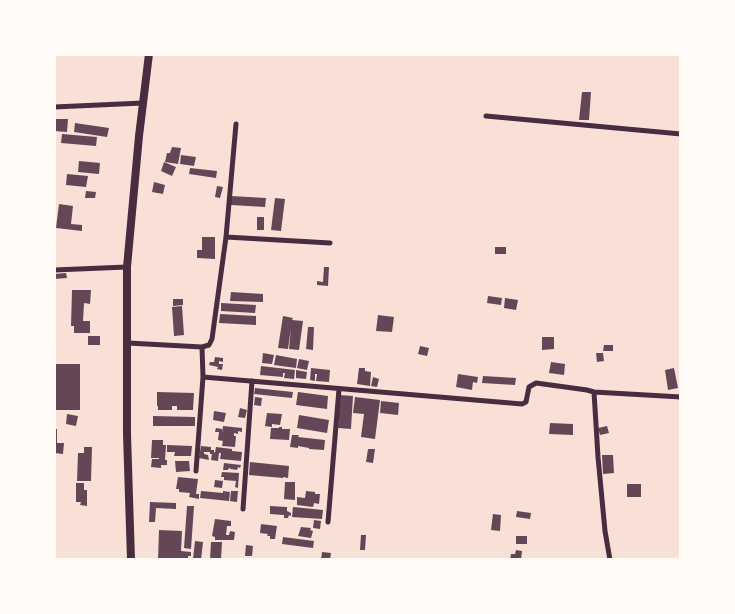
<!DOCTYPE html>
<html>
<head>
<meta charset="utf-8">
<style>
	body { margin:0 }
	#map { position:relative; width:735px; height:614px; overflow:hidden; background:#f7e1d7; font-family:Spectral,serif }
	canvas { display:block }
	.frame { position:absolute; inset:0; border:56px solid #fffaf5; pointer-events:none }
</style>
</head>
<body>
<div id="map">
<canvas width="735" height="614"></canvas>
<div class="frame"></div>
</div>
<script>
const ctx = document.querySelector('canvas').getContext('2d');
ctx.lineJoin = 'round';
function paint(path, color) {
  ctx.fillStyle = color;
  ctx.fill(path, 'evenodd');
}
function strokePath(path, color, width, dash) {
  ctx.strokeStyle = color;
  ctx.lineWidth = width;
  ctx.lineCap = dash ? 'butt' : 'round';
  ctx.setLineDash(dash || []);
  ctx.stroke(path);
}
paint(new Path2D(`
	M582,92H591L589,120H579Z
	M54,119H68L67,132L54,131Z
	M75,123L109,128L107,137L74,132Z
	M62,134L97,137L96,146L61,143Z
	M172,147L181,148L178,164L165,162L167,153H170Z
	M181,155L196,157L194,166L180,164Z
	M79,161L100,163L99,174L78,172Z
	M164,162L176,167L172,176L161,171Z
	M190,168L217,171L216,178L189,174Z
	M67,174L88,176L86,187L66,185Z
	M154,182L165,185L163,194L152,192Z
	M217,186L223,187L220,198L215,197Z
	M86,191L96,192L95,198H85Z
	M231,196L266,198L265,207L231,205Z
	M275,198L285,199L281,231L271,230Z
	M59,204L73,206L71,224L82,225V231L56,228Z
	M257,217H264V230H257Z
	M202,237H215V259L197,258V250H202Z
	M495,247H506V254H495Z
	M324,267H329L328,286L317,285V281L323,282Z
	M66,273L67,278L54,279V274Z
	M72,290H91L90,304L84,303L83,321H90V333H74V326H71Z
	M231,292L263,294V302L230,301Z
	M488,296L502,298L501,305L487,303Z
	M505,298L518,300L516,310L504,308Z
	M173,299H183V305L173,306Z
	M221,303L256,305L255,313L221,311Z
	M182,306L184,335L174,336L172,307Z
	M220,314L256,316V325L219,323Z
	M378,315L394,317L392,332L376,331Z
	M283,316L293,318L292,320L303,321L299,350L289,349L291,328L288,349L278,348Z
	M308,327H314L313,350L306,349Z
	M88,336H100V345H88Z
	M542,337H554V349L542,350Z
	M604,345H613V351H603Z
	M420,346L429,348L427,356L418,354Z
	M263,353L274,355L272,364L262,363Z
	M596,353H603L604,361L597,362Z
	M276,355L297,359L296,368L274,365Z
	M215,357L223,358V362L219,361V364H223L222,370L217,369L218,367L209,365L210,362H214Z
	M299,359L309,361L307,370L297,368Z
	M551,362L565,364L564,375L549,373Z
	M55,364H80V410H55Z
	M261,366L295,370L294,379L284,378L285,373H283V377L260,375Z
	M311,368L330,370L329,382L316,381L317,374H315V381L310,380Z
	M359,368H365V371L371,372L370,386L357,384Z
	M674,368L678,388L668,390L665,370Z
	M296,370L307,372L306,379L296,378Z
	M458,374L478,377L477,383L473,382L472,390L456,387Z
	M483,376L516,378L515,385L482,383Z
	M373,377L379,379L377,387L371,386Z
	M255,388L293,392L292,398L254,394Z
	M157,392L194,393L193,410H177V406H172V410H158V406H157Z
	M298,392L328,396L327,409L296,405Z
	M340,395L353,396L351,429L338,428Z
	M255,397L262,398L261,406L254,405Z
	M355,397L380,400L375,439L361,437L364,414L353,413Z
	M381,401L399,403L398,415L380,413Z
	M240,408L247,410L245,418L238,417Z
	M214,411L226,413L224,422L213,420Z
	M267,413L282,414L280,425L272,424V427L265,426Z
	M67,414L78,416L76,426L66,424Z
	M299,415L329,420L327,433L297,428Z
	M153,416L195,417V426H153Z
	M550,423L573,424V435L549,434Z
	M223,426L242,428V432L238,431V434L234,433V436H236L235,447L222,446L223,441L218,440L219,432H215L216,428L222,429V433Z
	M607,426L609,433L600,435L598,428Z
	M279,427H282V429H290L289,440L270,439L271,428H279Z
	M54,429H57V443H64L63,454L54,453Z
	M292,435H299L298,437L325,440L324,450L309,449V448L298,446V448L290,447Z
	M152,440H163V445H166L165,460H167V465H161V468L151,467L152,459H159V458H151Z
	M167,445L192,446L191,456H174L175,452H167Z
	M201,446L211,447V450H214V452L215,453L216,447L232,449V451L242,452L241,461L220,459L221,453H219L218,461L211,460L212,454H210V452H204V454L208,455L209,460L199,458Z
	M84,447H92L91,481H77L78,453H84Z
	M368,449H375L373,463L366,462Z
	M602,455H613L614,473L603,474Z
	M175,461H189L190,471L176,472Z
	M250,462L289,466L288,478L283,477V478L249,475Z
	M224,463L241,465L240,468L238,467L237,470L230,469V468H229L228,470H223Z
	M222,472L239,473L238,488L235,487L236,481L224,480V477H221Z
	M178,477L198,479L196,494H199V499L189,497L190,493L179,492V489H176Z
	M215,480L223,481L222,488L214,487Z
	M285,482H295V500L284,499Z
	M76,483H84V490H87V506L80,505L81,502H76Z
	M627,484H641V497H627Z
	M201,491L223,493V491L230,492L229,501L200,498Z
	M231,491H238L237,502L230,501Z
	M306,491L315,492V494H320L319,504L314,503L313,507L297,505V497L305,498Z
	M150,502L176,503V509L156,508L155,522H149Z
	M187,506H194L191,549L184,548Z
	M270,506L287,507V511L291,513V516L289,515L288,518H284V515L270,514Z
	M293,507L323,510L322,519L292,517Z
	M517,511L531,513L530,519L516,517Z
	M493,514L501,515L500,531L491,530Z
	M215,519L231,521V526H227L226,535H229L230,531L235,532L234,540H215V537L212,536Z
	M314,520L321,521L320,529L313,528Z
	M261,524L277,526L275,539H270V536H267L268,534L260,533Z
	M301,527L311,528L310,530L313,531L311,538L298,536Z
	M159,530L182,531L181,551L191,552V556H188V560H158Z
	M361,535H366L365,550H360Z
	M516,536H527V544H516Z
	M283,537L314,541L313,548L282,544Z
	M195,541L203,542L201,560L193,559Z
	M211,542H222L221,560H210Z
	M246,545L253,546L252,556H245Z
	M516,550L522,551L521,560H510L511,554H515Z
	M322,552L331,553L330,560H321Z`), '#644757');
strokePath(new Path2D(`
	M54,107L143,103
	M486,116L681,134
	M226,237L330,243
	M54,270L127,267
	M128,343L202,347L209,345L212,339L226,237L236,124
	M203,377L522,404L526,402L529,387L536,383L587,390L594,392L681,397
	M594,392L598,457L605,531L610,560
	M196,471L203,377L202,347
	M243,509L252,381
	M328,522L339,389`), '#4a2c40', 5);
strokePath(new Path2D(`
	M131,560L127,434V267L139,136L149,54`), '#4a2c40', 8);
</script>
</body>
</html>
